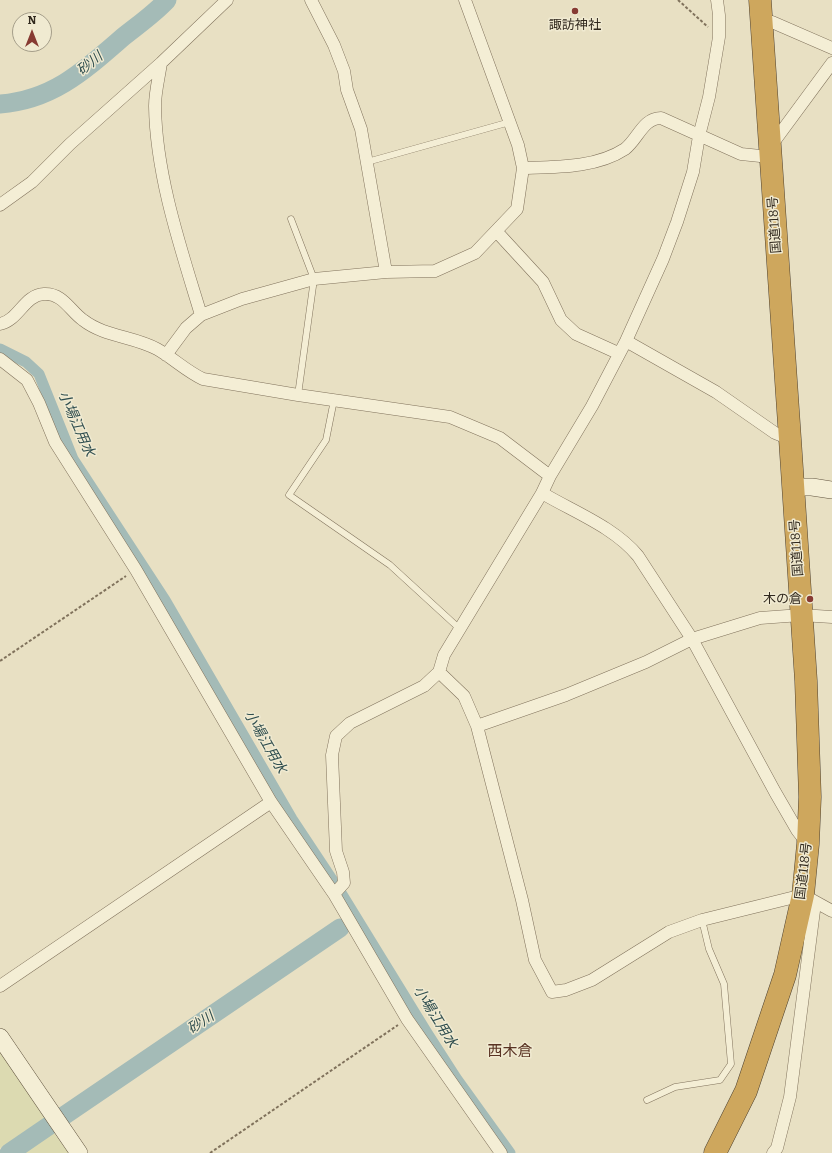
<!DOCTYPE html>
<html>
<head>
<meta charset="utf-8">
<style>
	body { margin:0 }
	#map { position:relative; width:832px; height:1153px; overflow:hidden; background:#e8e0c3; font-family:Bitter,serif }
	canvas { display:block }
	.north { position:absolute; left:12px; top:12px; width:40px; height:40px; box-sizing:border-box; background:#f0ead1; border:1px solid #a49d89; border-radius:50%; rotate:0deg; font-size:11px; font-weight:700; line-height:16px; text-align:center; color:#31291e }
	.north::after { content:''; display:block; margin:auto; width:14px; height:18px; background:#873b33; clip-path:polygon(50% 0,100% 100%,50% 72%,0 100%) }
</style>
</head>
<body>
<div id="map">
<canvas width="832" height="1153"></canvas>
<div class="north">N</div>
</div>
<script>
const ctx = document.querySelector('canvas').getContext('2d');
ctx.lineJoin = 'round';
function paint(path, color) {
  ctx.fillStyle = color;
  ctx.fill(path, 'evenodd');
}
function strokePath(path, color, width, dash) {
  ctx.strokeStyle = color;
  ctx.lineWidth = width;
  ctx.lineCap = dash ? 'butt' : 'round';
  ctx.setLineDash(dash || []);
  ctx.stroke(path);
}
function label(font, color, halo, rows, align = 'center') {
  ctx.font = font + ' Bitter,"Noto Sans JP",serif';
  ctx.lineWidth = 3;
  ctx.setLineDash([]);
  ctx.textBaseline = 'middle';
  ctx.strokeStyle = halo;
  ctx.fillStyle = color;
  for (const [text, x, y, turn = 0] of rows) {
    ctx.save();
    ctx.translate(x, y);
    ctx.rotate((+turn || 0) * Math.PI / 180);
    ctx.textAlign = isNaN(turn) ? turn : align;
    if (halo) ctx.strokeText(text, 0, 0);
    ctx.fillText(text, 0, 0);
    ctx.restore();
  }
}
paint(new Path2D(`
	M0,1053L45,1118L0,1148Z
	M53,1132L69,1153H21Z`), '#dcdab1');
strokePath(new Path2D(`
	M0,349L26,362L39,374L73,459L165,600L292,819L341,893L427,1033L456,1078L510,1153`), '#a4bbb7', 11);
strokePath(new Path2D(`
	M0,104C53,100 85,70 123,37C138,25 154,14 167,0
	M62,1117L340,928
	M9,1153L50,1125`), '#a4bbb7', 19);
const lane = new Path2D(`
	M367,162L510,122
	M291,219L314,279L298,395
	M334,400L326,440L289,495L390,565L461,630
	M647,1100L675,1087L720,1080L731,1064L724,984L709,949L702,920`);
const street = new Path2D(`
	M311,0L334,45L344,71L347,90L361,129L386,272
	M761,19L772,22L832,48
	M161,63C159,77 155,92 155,106C156,176 181,249 201,315
	M769,141L776,139L832,63
	M523,168C556,167 596,168 625,149C638,139 643,118 661,118L741,154L770,157
	M0,205L32,182L70,144L161,63L227,0
	M497,232L543,282L561,320L576,334L618,353
	M0,324C19,320 24,295 44,294C63,293 70,311 83,320C105,337 133,336 157,349C173,358 186,371 203,379L298,395L450,417L500,438L550,476
	M626,341L716,392L775,433L790,439
	M166,355L186,328L201,315L242,299L314,279L386,272L435,271L475,253L517,209L523,168L518,145L465,0
	M0,359L27,380L39,403L55,442L136,570L271,802L334,894L407,1019L501,1153
	M542,493C574,512 614,527 638,556L692,639L775,792L797,830L807,843
	M439,672L464,696L477,726L522,900L535,960L552,992L566,990L592,980L669,932L702,920L803,895L832,911
	M477,726L566,695L646,662L692,639L760,618L801,615L832,617
	M334,894L344,883L343,872L336,851L332,755L336,736L350,723L424,686L439,672L444,655L542,493L550,476L592,406L626,341L663,259L677,222L693,172L699,136L709,97L719,37V15L717,0
	M0,986L271,802
	M773,1153L777,1148L790,1097L815,903`);
const secondary = new Path2D(`
	M793,487H812L832,490
	M0,1037L79,1153`);
const highway = new Path2D(`
	M715,1153L746,1091L785,975L803,895L808,844L810,797L806,681L790,439L760,0`);
strokePath(lane, '#80725c', 7);
strokePath(street, '#80725c', 13);
strokePath(secondary, '#61543f', 18);
strokePath(highway, '#4e4130', 23);
strokePath(new Path2D(`
	M678,0L708,27
	M0,661L126,576
	M210,1153L398,1025`), '#80725c', 2, [3, 2]);
strokePath(lane, '#f4eed5', 6);
strokePath(street, '#f4eed5', 12);
strokePath(secondary, '#f4eed5', 17);
strokePath(highway, '#cea75d', 22);
for (const [x, y, r, color] of [
	[575,11,4,"#873b33"],
	[810,599,4,"#873b33"]
]) {
  const dot = new Path2D();
  dot.arc(x, y, r, 0, 2 * Math.PI);
  ctx.fillStyle = color;
  ctx.fill(dot);
  strokePath(dot, '#f0ead1', 1.5);
}
label('13px', '#31291e', '#f0ead1', [
	["諏訪神社",575,25],
	["木の倉",802,599,"right"]
]);
label('13px', '#31291e', '#f0ead1', [
	["国道118号",775,225,-94],
	["国道118号",797,548,-94],
	["国道118号",804,871,-83]
]);
label('italic 14px', '#2f4e4f', '#f0ead1', [
	["砂川",90,64,-39],
	["小場江用水",76,424,66],
	["小場江用水",265,742,60],
	["小場江用水",435,1017,58],
	["砂川",201,1023,-34]
]);
label('15px', '#593323', '#f0ead1', [
	["西木倉",510,1052]
]);
</script>
</body>
</html>
